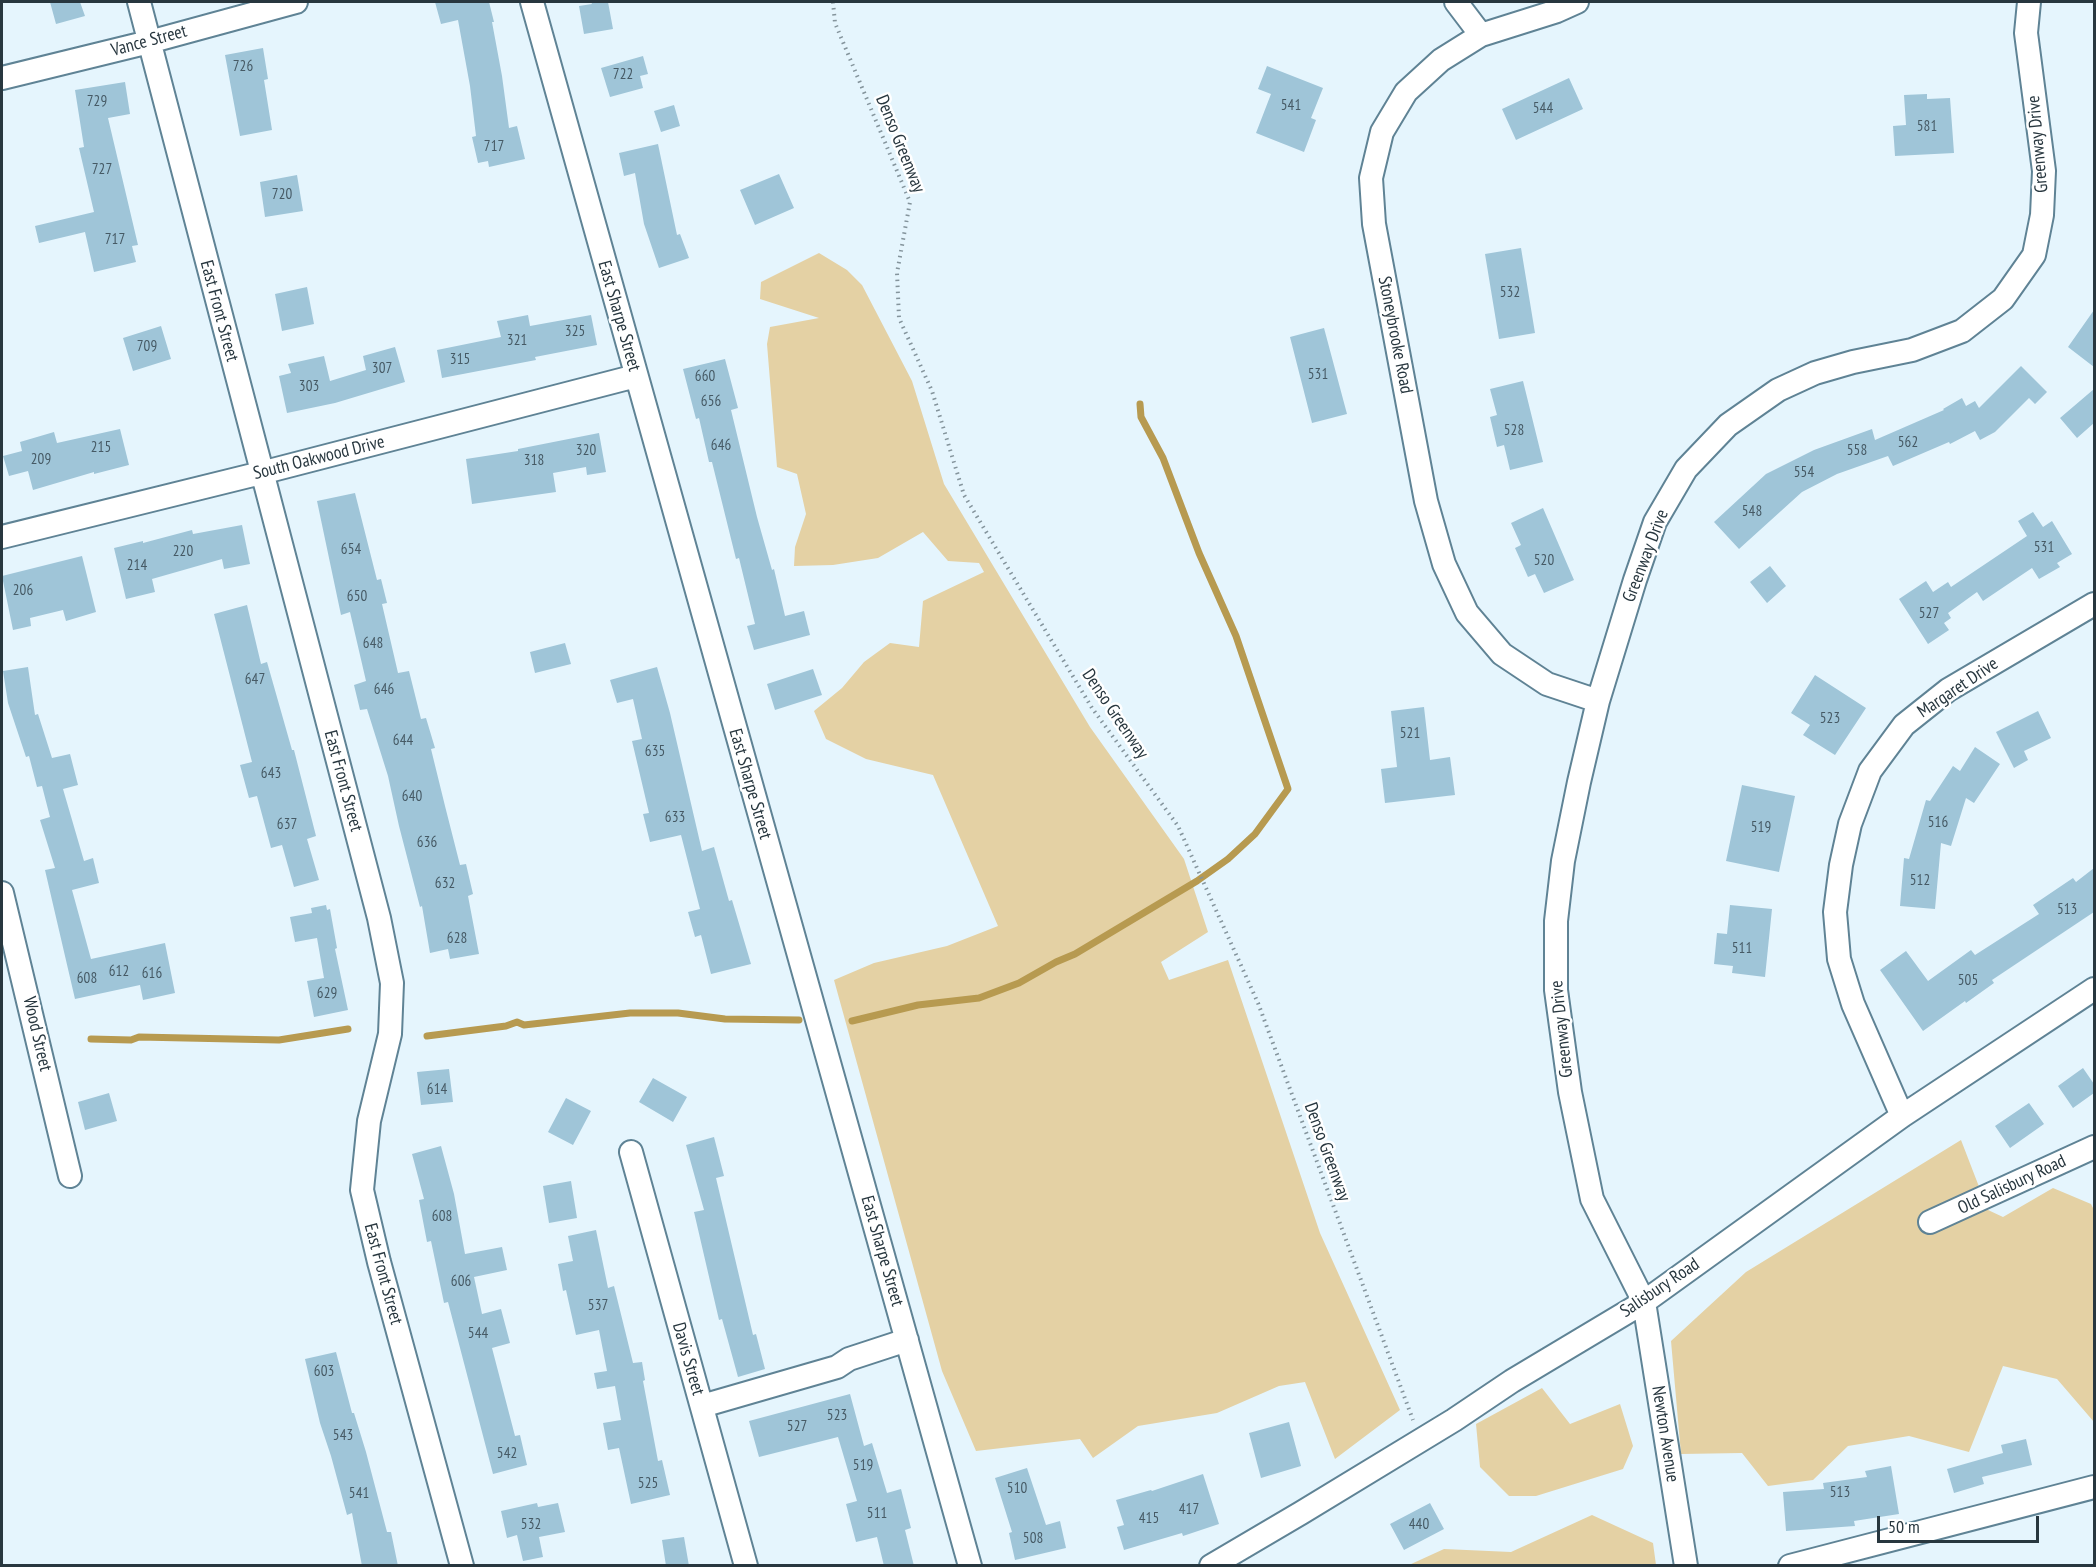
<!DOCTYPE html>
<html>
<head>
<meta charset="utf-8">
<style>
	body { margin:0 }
	#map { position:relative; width:2096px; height:1567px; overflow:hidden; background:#e5f5fd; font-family:"PT Sans Narrow",sans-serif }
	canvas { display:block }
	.frame { position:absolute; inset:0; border:3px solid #28373f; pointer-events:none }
	.scale { position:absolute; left:1877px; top:1516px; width:162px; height:27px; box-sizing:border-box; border:3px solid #28373f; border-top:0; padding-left:8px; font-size:18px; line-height:21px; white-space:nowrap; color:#28373f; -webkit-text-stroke:4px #fff; paint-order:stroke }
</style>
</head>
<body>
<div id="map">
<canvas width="2096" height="1567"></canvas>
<div class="frame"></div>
<div class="scale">50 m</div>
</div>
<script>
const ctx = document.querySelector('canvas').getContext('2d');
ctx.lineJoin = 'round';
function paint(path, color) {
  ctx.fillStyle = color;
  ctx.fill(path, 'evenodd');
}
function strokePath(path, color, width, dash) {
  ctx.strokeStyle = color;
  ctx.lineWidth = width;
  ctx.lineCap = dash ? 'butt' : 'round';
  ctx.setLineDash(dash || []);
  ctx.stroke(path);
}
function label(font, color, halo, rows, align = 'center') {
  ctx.font = font + ' "PT Sans Narrow",sans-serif';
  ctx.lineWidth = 5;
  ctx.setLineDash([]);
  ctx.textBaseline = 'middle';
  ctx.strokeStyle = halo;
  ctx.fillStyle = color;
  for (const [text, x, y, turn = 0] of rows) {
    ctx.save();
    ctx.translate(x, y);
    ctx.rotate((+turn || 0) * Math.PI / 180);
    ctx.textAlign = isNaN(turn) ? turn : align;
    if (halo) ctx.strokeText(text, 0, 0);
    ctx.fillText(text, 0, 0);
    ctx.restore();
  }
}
paint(new Path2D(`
	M819,253L847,270L862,285L912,381L944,484L1090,727L1184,859L1208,932L1161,962L1169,980L1228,960L1320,1233L1400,1410L1335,1459L1305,1382L1279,1386L1217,1413L1138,1426L1093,1458L1080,1439L976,1451L942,1371L834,980L874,963L947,946L998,926L933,775L866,759L826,739L814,711L842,688L864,662L890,643L919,647L923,601L984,572L979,563L948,561L923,532L878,558L833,565L794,566L795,547L806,514L797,474L777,467L767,344L770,327L819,318L760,299L761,282Z
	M1961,1140L1988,1210L2003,1217L2053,1188L2091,1204L2094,1210V1422L2057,1379L2003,1366L1969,1452L1909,1436L1848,1446L1813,1480L1768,1486L1742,1453L1681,1454L1671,1341L1746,1272Z
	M1542,1388L1570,1424L1620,1404L1633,1446L1623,1469L1536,1496H1509L1480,1467L1476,1424Z
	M1592,1515L1653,1543L1656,1565H1409L1444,1549L1511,1552Z`), '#e4d1a4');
strokePath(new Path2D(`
	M852,1021L918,1005L979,998L1019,983L1056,962L1075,954L1197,881L1228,859L1255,834L1288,789L1236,636L1199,553L1163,458L1141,417L1140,404
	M427,1036L506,1026L517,1022L524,1025L630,1013H678L725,1019L799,1020
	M91,1039L131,1040L139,1037L279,1040L348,1029`), '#b79a50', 7);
paint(new Path2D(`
	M50,2H80L85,16L56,24Z
	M435,2H489L494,22H492L502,76L509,128L517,126L525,159L489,167L488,161L478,163L472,137L476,136L470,86L458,20L441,24Z
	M591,2H608L613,29L584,34L579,6L592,4Z
	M263,48L268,79L264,80L272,130L240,136L225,55Z
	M643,56L648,74L640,76L643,88L610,97L601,68Z
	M1267,66L1323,88L1311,118L1316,120L1304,152L1256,133L1271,94L1258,89Z
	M1569,78L1583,109L1516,140L1502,109Z
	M125,82L130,114L108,118L138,245L132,246L136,262L94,272L85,232L39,243L35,226L94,212L79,148L84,147L75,90Z
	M1927,94V99L1950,98L1954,153L1895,156L1893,126L1906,125L1904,95Z
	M674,105L680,126L661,132L654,111Z
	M658,144L677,235L680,234L689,258L659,268L644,224L635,173L624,176L619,153Z
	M779,174L794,208L755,225L740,190Z
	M297,175L303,211L265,217L260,182Z
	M1521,248L1535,333L1499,339L1485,254Z
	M307,287L314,324L282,331L275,294Z
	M2094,310V367L2068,347Z
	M528,315L530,326L591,315L597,345L535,357L536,360L442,378L437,350L501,337L497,321Z
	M161,326L171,359L133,371L123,338Z
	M1324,328L1347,414L1312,423L1290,337Z
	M395,347L405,382L335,403L287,413L279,376L291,373L288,364L324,356L330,381L366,370L363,356Z
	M725,359L738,408L731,410L757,517L772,570L774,569L785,616L804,611L810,635L754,650L747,626L755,624L739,558L736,559L712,462H709L699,418L696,419L683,369Z
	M2021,366L2047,392L2035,404L2029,398L1995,432L1980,440L1975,431L1950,444L1949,442L1893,466L1888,456L1837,474L1802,492L1739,549L1714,522L1766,474L1814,450L1872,429L1875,440L1944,410L1943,409L1962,398L1966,406L1975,401L1979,408Z
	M1523,381L1543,462L1510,470L1504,445L1497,447L1490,417L1497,415L1490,389Z
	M2094,389V423L2077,438L2060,418Z
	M120,429L129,465L94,474V472L33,490L28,471L9,476L3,456L22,451L20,442L54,432L57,443Z
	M599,433L606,472L587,475L586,467L553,473L556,492L472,504L466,459L518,451V449Z
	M355,493L377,580L381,579L387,603L382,604L398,673L409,671L421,719L426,718L435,748L431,749L445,806L460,865L466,864L473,894L468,896L479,954L450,959L448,949L430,953L422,906L420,907L399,826L388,776L367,709L360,710L354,685L366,681L350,612L341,615L317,501Z
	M1543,508L1574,580L1544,593L1535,574L1528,577L1515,548L1521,545L1511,523Z
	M2033,512L2043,527L2052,521L2072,554L2057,563L2060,567L2039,579L2032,568L1983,601L1977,592L1948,613L1951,618L1944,623L1949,630L1928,644L1899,599L1926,581L1933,592L1948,582L1951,587L2027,536L2018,521Z
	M242,525L250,564L224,569L222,559L152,579L155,592L126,599L114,548L143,541V543L192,530L193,534Z
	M82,556L96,612L66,621L63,610L30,618L31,626L13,630L2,576Z
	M1770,566L1786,586L1767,603L1750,582Z
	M247,605L261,664L267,662L292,750H294L316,836L307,839L319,880L294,887L282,845L271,848L257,796L249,798L240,765L252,762L214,614Z
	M565,643L571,664L535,673L530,652Z
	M28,667L35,715L38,714L52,758L70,754L78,785L63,789L84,861L93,858L99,883L72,890L91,959L165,943L175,993L143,1000L140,985L75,999L45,870L55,868L40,820L50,817L42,786L37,787L29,756L26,757L8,703L3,671Z
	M657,667L670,713L702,851L714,847L729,901L732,900L751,964L711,974L701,935L695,937L688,912L700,909L681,835L650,842L643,814L649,813L632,741L642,739L633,699L617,703L610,680Z
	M813,669L822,695L775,710L767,684Z
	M1815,675L1866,708L1835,755L1803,735L1810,725L1791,713Z
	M1424,707L1430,760L1450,757L1455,795L1385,803L1381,769L1397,767L1391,711Z
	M2038,711L2051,738L2024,751L2028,760L2014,768L1996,732Z
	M1975,747L2000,764L1974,803L1966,798L1951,846L1941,843L1935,909L1900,906L1904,858L1909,859L1926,800L1930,801L1953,766L1960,771Z
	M1742,785L1795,796L1779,872L1726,861Z
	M2094,868V912L1992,980L1994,983L1966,1003L1965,1001L1923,1031L1880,970L1906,951L1928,981L1971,950L1975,955L2039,914L2033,905L2073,878L2076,882Z
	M326,905L327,910L330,909L337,948L335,949L348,1010L314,1017L307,981L324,978L317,938L295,942L290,917L312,913L311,908Z
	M1730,905L1772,909L1765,977L1732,973L1733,966L1714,964L1717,933L1727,934Z
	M2083,1068L2094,1084V1093L2073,1108L2058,1086Z
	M449,1069L453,1102L421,1105L417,1072Z
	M653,1078L687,1097L673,1122L639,1102Z
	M109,1093L117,1121L85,1130L78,1102Z
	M566,1098L591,1111L573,1145L548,1132Z
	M2029,1103L2044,1124L2010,1148L1995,1126Z
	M714,1137L724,1176L716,1178L753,1335L756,1334L765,1369L738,1377L722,1319L719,1320L694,1212L704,1210L686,1145Z
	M441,1146L454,1194L465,1254L502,1247L507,1270L474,1277L482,1314L501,1309L510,1343L492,1348L515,1436L520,1435L527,1465L493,1474L448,1302L444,1303L431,1241L427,1242L419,1200L424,1199L412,1154Z
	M571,1181L577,1218L549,1223L543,1186Z
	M596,1230L608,1288L614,1286L633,1363L642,1362L645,1380L643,1381L658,1461L662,1460L670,1495L631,1504L619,1448L608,1450L603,1423L621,1420L615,1386L597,1389L594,1373L607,1371L599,1330L576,1335L566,1290L563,1291L558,1264L573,1261L568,1236Z
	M336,1352L352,1413H354L366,1452L387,1532H391L398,1566H362L352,1513L347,1515L331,1456L320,1423L305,1359Z
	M850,1394L864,1446L872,1443L887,1493L901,1489L911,1528L905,1530L914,1566H884L877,1537L856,1542L846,1504L857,1501L838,1437L759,1457L749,1421Z
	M1289,1422L1301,1466L1261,1478L1249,1433Z
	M2026,1439L2032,1465L1982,1477L1984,1484L1954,1493L1947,1469L2003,1453L2001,1445Z
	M1891,1466L1899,1514L1854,1521L1855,1526L1786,1531L1783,1492L1824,1489L1823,1483L1867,1477L1865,1471Z
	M1027,1468L1046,1525L1060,1521L1066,1548L1015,1560L1009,1533L1012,1532L995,1478Z
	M1203,1474L1219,1524L1183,1536L1182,1533L1124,1550L1117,1527L1124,1525L1116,1500L1151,1490L1152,1491Z
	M537,1503L538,1507L558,1503L565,1532L539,1537L543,1557L523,1561L517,1535L507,1538L501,1511Z
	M1430,1503L1444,1529L1404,1550L1390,1524Z
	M684,1537L689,1566H666L662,1540Z`), '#9fc5d8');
const minor = new Path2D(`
	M139,2L379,918L392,983L390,1034L369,1121L362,1190L379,1262L462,1566
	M532,2L970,1566
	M1456,2L1481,35
	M1577,2L1557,11L1481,35L1441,60L1406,92L1382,132L1371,178L1374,224L1426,501L1444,564L1467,613L1502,654L1547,684L1598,701
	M2,78L149,42L296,2
	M2,537L261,473L636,376
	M2,893L70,1176
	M1902,1116L1853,1004L1839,959L1835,912L1841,865L1850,824L1870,771L1904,725L1948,690L2094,604
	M631,1152L746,1566
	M1930,1222L2094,1147
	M702,1406L837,1367L849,1359L907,1340
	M1211,1566L1301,1513L1454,1420L1512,1381L1644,1302L1902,1116L2094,989
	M1686,1566L1644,1302L1592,1199L1570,1092L1556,990V921L1563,861L1579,782L1598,701L1635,580L1655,522L1686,469L1728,425L1778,390L1815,373L1853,362L1912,350L1962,331L2003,299L2034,255L2042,215L2044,171L2026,33L2029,2
	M1790,1566L2094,1487`);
strokePath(minor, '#5f8395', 26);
strokePath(new Path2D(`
	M833,2L835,23L910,202L897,273L899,318L932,391L964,495L1092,708L1178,826L1258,1003L1413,1420`), '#84949c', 4, [1.5, 4.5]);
strokePath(minor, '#fff', 22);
label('15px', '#465a65', null, [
	["726",243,67],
	["722",623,75],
	["729",97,102],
	["541",1291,106],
	["544",1543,109],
	["581",1927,127],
	["717",494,147],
	["727",102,170],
	["720",282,195],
	["717",115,240],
	["532",1510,293],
	["325",575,332],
	["321",517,341],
	["709",147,347],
	["315",460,360],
	["307",382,369],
	["531",1318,375],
	["660",705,377],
	["303",309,387],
	["656",711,402],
	["528",1514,431],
	["562",1908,443],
	["646",721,446],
	["215",101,448],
	["320",586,451],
	["558",1857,451],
	["209",41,460],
	["318",534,461],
	["554",1804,473],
	["548",1752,512],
	["531",2044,548],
	["654",351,550],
	["220",183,552],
	["520",1544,561],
	["214",137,566],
	["206",23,591],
	["650",357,597],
	["527",1929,614],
	["648",373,644],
	["647",255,680],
	["646",384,690],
	["523",1830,719],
	["521",1410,734],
	["644",403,741],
	["635",655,752],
	["643",271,774],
	["640",412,797],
	["633",675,818],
	["516",1938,823],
	["637",287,825],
	["519",1761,828],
	["636",427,843],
	["512",1920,881],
	["632",445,884],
	["513",2067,910],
	["628",457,939],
	["511",1742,949],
	["612",119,972],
	["616",152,974],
	["608",87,979],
	["505",1968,981],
	["629",327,994],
	["614",437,1090],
	["608",442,1217],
	["606",461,1282],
	["537",598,1306],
	["544",478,1334],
	["603",324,1372],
	["523",837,1416],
	["527",797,1427],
	["543",343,1436],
	["542",507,1454],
	["519",863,1466],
	["525",648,1484],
	["510",1017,1489],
	["513",1840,1493],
	["541",359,1494],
	["417",1189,1510],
	["511",877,1514],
	["415",1149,1519],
	["532",531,1525],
	["440",1419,1525],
	["508",1033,1539]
]);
label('18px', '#28373f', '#fff', [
	["Vance Street",149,41,-15],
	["Denso Greenway",900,144,68],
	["Greenway Drive",2038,144,-95],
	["East Front Street",219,311,75],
	["East Sharpe Street",619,316,74],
	["Stoneybrooke Road",1395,335,79],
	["South Oakwood Drive",319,458,-14],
	["Greenway Drive",1646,556,-69],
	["Margaret Drive",1958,688,-34],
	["Denso Greenway",1115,714,56],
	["East Front Street",343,781,75],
	["East Sharpe Street",750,784,74],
	["Greenway Drive",1562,1029,-96],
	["Wood Street",37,1034,77],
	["Denso Greenway",1327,1152,70],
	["Old Salisbury Road",2012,1185,-25],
	["East Sharpe Street",882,1251,74],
	["East Front Street",383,1274,75],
	["Salisbury Road",1660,1288,-34],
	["Davis Street",688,1359,74],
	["Newton Avenue",1665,1434,81]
]);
</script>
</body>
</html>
